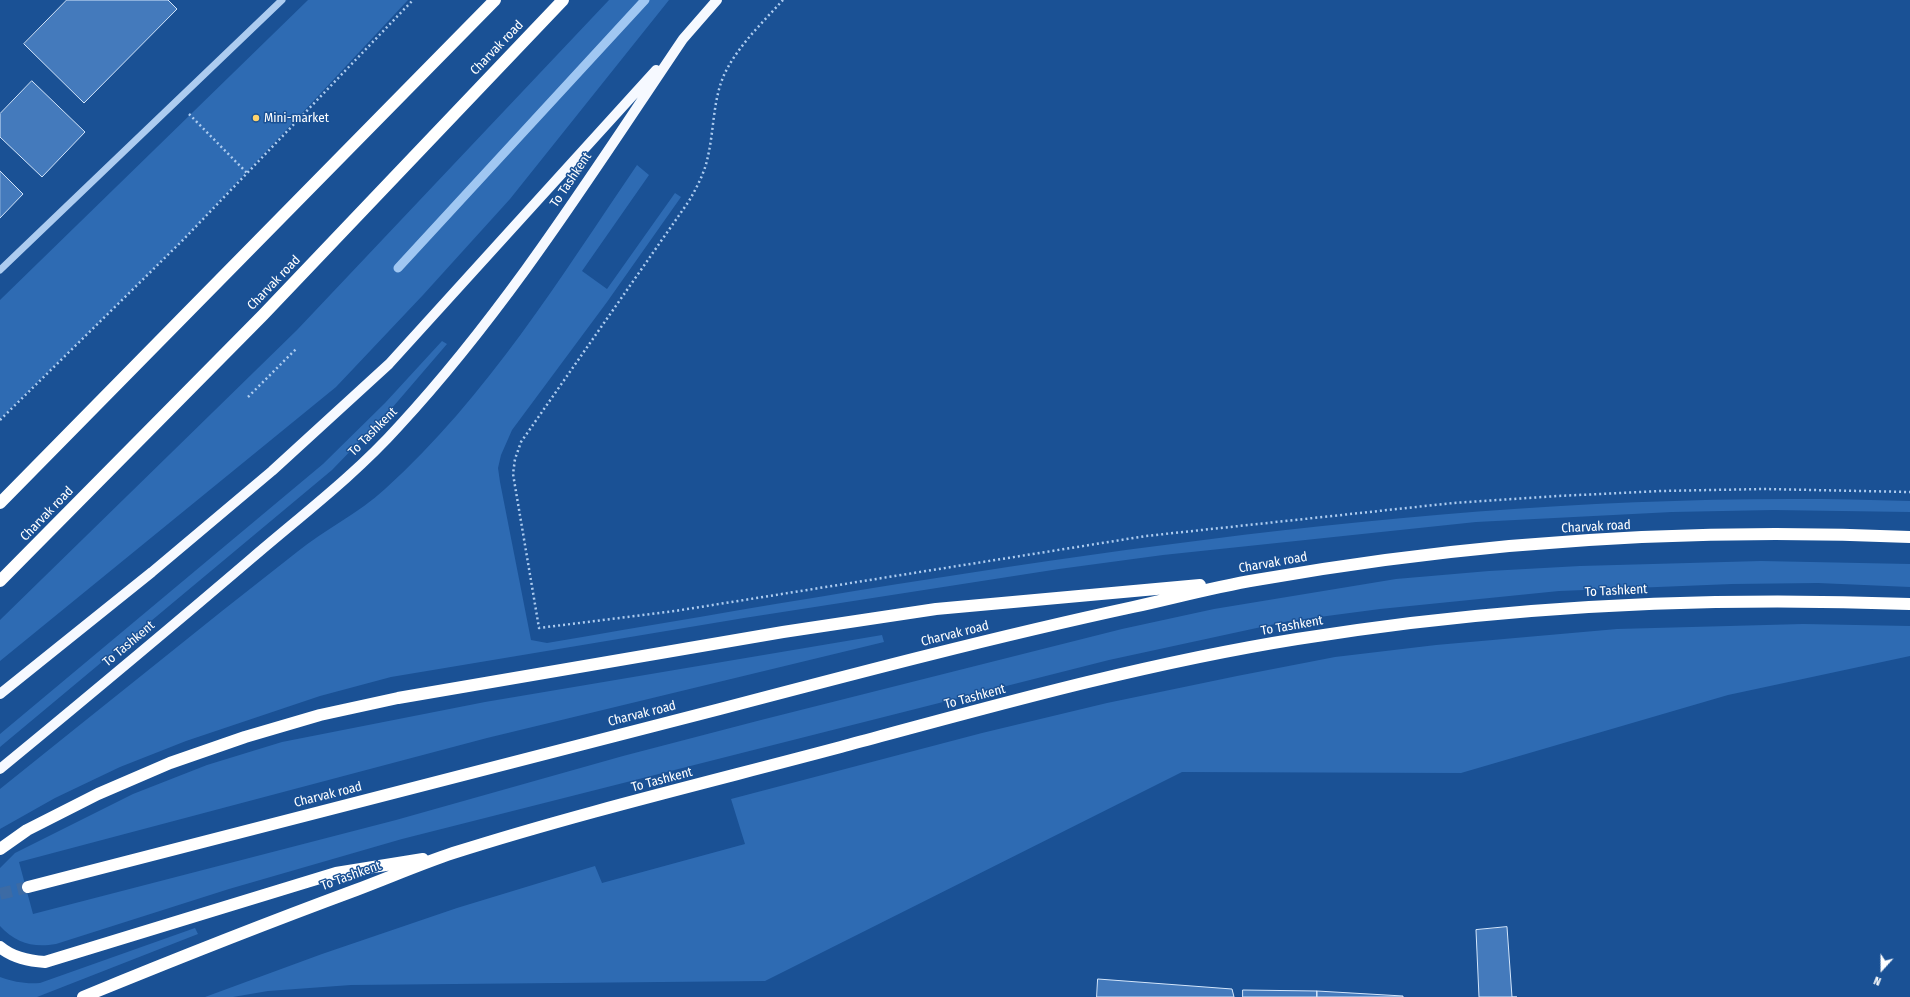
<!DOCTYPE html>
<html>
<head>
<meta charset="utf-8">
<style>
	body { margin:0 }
	#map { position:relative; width:1910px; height:997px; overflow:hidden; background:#1a5195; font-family:"Fira Sans Condensed",sans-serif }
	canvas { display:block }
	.north { position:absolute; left:1862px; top:949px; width:40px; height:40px; -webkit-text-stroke:3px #1a5195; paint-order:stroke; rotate:201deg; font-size:11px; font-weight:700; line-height:16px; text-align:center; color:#fff }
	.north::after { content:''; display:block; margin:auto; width:14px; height:18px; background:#fff; clip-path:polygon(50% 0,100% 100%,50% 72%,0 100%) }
</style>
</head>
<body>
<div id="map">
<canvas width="1910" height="997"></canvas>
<div class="north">N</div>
</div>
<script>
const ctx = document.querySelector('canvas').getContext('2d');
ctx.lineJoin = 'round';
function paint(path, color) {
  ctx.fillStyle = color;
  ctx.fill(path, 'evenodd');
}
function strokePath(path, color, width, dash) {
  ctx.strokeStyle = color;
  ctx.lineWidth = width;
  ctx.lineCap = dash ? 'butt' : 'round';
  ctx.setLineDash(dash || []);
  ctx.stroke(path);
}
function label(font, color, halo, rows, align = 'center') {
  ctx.font = font + ' "Fira Sans Condensed",sans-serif';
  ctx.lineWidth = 3;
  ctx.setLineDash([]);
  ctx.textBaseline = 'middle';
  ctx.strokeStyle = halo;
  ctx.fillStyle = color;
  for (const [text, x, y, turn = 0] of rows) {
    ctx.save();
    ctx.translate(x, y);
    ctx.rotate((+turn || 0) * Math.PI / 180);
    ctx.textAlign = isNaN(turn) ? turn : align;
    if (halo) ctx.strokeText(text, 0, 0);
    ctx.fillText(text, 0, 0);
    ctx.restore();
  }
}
paint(new Path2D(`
	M308,0H408L183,240L0,419V300Z
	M609,0H669L510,199L423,295L336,387L0,661V620L297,330Z
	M637,165L649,175L582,271L607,289L675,193L681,197L607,302L512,430L501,455L498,468L500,482L531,640L547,643C997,566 1452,485 1910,501V512L1773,510L1672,512L1476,522L1163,555L1059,569L744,618L391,677L320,696L186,741L120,767L55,798L0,829V789C99,710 197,630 297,552C324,530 359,513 385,489C487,397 560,278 637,165Z
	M442,341L447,344L392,408L332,470L0,747V734L323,464L385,403Z
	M1761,561L1910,564V587L1818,583L1732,584L1559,591L1380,609L1289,621L1109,660L402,839L229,889L56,944C33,948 16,943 0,926V868L15,853L133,794L207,765L282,742L485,702L882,635L884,642L487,738L19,862L33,914L396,820L623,756L761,720L1122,629L1214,609L1396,579L1489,571L1580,566Z
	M1803,624L1910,626V656L1728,695L1461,773L1182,772L765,981L351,985L268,991L233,997H205L322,954L457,908L595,866L602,883L745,844L731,799L982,733L1107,703L1237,676L1335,657L1436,645L1617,629Z
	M195,928L198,934L37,997H0V977C14,982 25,984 40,983Z`), '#2e6bb3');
strokePath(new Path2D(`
	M398,268L645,0`), '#a0c7f2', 9);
const building = new Path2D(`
	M67,0H168L177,9L84,103L24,44Z
	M32,81L85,132L42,177L0,137V114Z
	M0,171L23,194L0,218Z
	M1507,927L1512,997H1517H1479L1476,930Z
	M1098,979L1232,989L1234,997H1097Z
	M1243,990L1317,991V997H1243Z
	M1317,991L1403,996V997H1317Z`);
paint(building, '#447abc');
strokePath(building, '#d4e6fb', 1);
strokePath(new Path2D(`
	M0,894L28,887`), '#3c6ba5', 12, [12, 6]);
strokePath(new Path2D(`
	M783,0C762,23 737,47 724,75C713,100 714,130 708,156C705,172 697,187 689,201L521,442L515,459L513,474L539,628L675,611L1146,536L1453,503L1558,496L1661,491L1764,489L1910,492
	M189,114L248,174
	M248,397L297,348
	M0,420L183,240L413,0`), '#adccf0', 2.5, [2, 3]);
strokePath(new Path2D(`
	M0,270L282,0`), '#adccf0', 7);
strokePath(new Path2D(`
	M0,694L152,572L272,471L389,364L656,70
	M0,769C85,699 169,629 252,558C302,515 355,475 399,426C508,308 593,172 683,39L717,0`), '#f6f9ff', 10);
strokePath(new Path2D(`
	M0,503L495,0
	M0,581L263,315L563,0
	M0,849L27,830L98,794L170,763L245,737L320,715L398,698L783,632L936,609L1200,585
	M28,887C258,827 489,768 720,709C857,673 994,637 1133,607C1174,598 1214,587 1256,580C1470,542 1692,527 1910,537
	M0,947C13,958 29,961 45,962L336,873L423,859
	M83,997C173,960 264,924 356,890C388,878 420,864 453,853C579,813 709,782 837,748C989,707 1141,664 1297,639C1500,606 1705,596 1910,604`), '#fff', 12);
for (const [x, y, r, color] of [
	[256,118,4,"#ffd36c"]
]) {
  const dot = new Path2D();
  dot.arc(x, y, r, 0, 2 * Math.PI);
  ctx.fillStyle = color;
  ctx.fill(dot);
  strokePath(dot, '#1a5195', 1.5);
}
label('13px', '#fff', '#1a5195', [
	["Charvak road",497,48,-46],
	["To Tashkent",571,180,-56],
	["Charvak road",274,283,-46],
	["To Tashkent",373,432,-45],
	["Charvak road",47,514,-46],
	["Charvak road",1596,527,-3],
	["Charvak road",1273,563,-10],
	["To Tashkent",1616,591,-3],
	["To Tashkent",1292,626,-10],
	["Charvak road",955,634,-14],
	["To Tashkent",129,644,-40],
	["To Tashkent",975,697,-15],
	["Charvak road",642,714,-14],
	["To Tashkent",662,780,-15],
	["Charvak road",328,795,-14],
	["To Tashkent",351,876,-20]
]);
label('13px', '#fff', '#1a5195', [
	["Mini-market",264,118]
], 'left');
</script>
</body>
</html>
